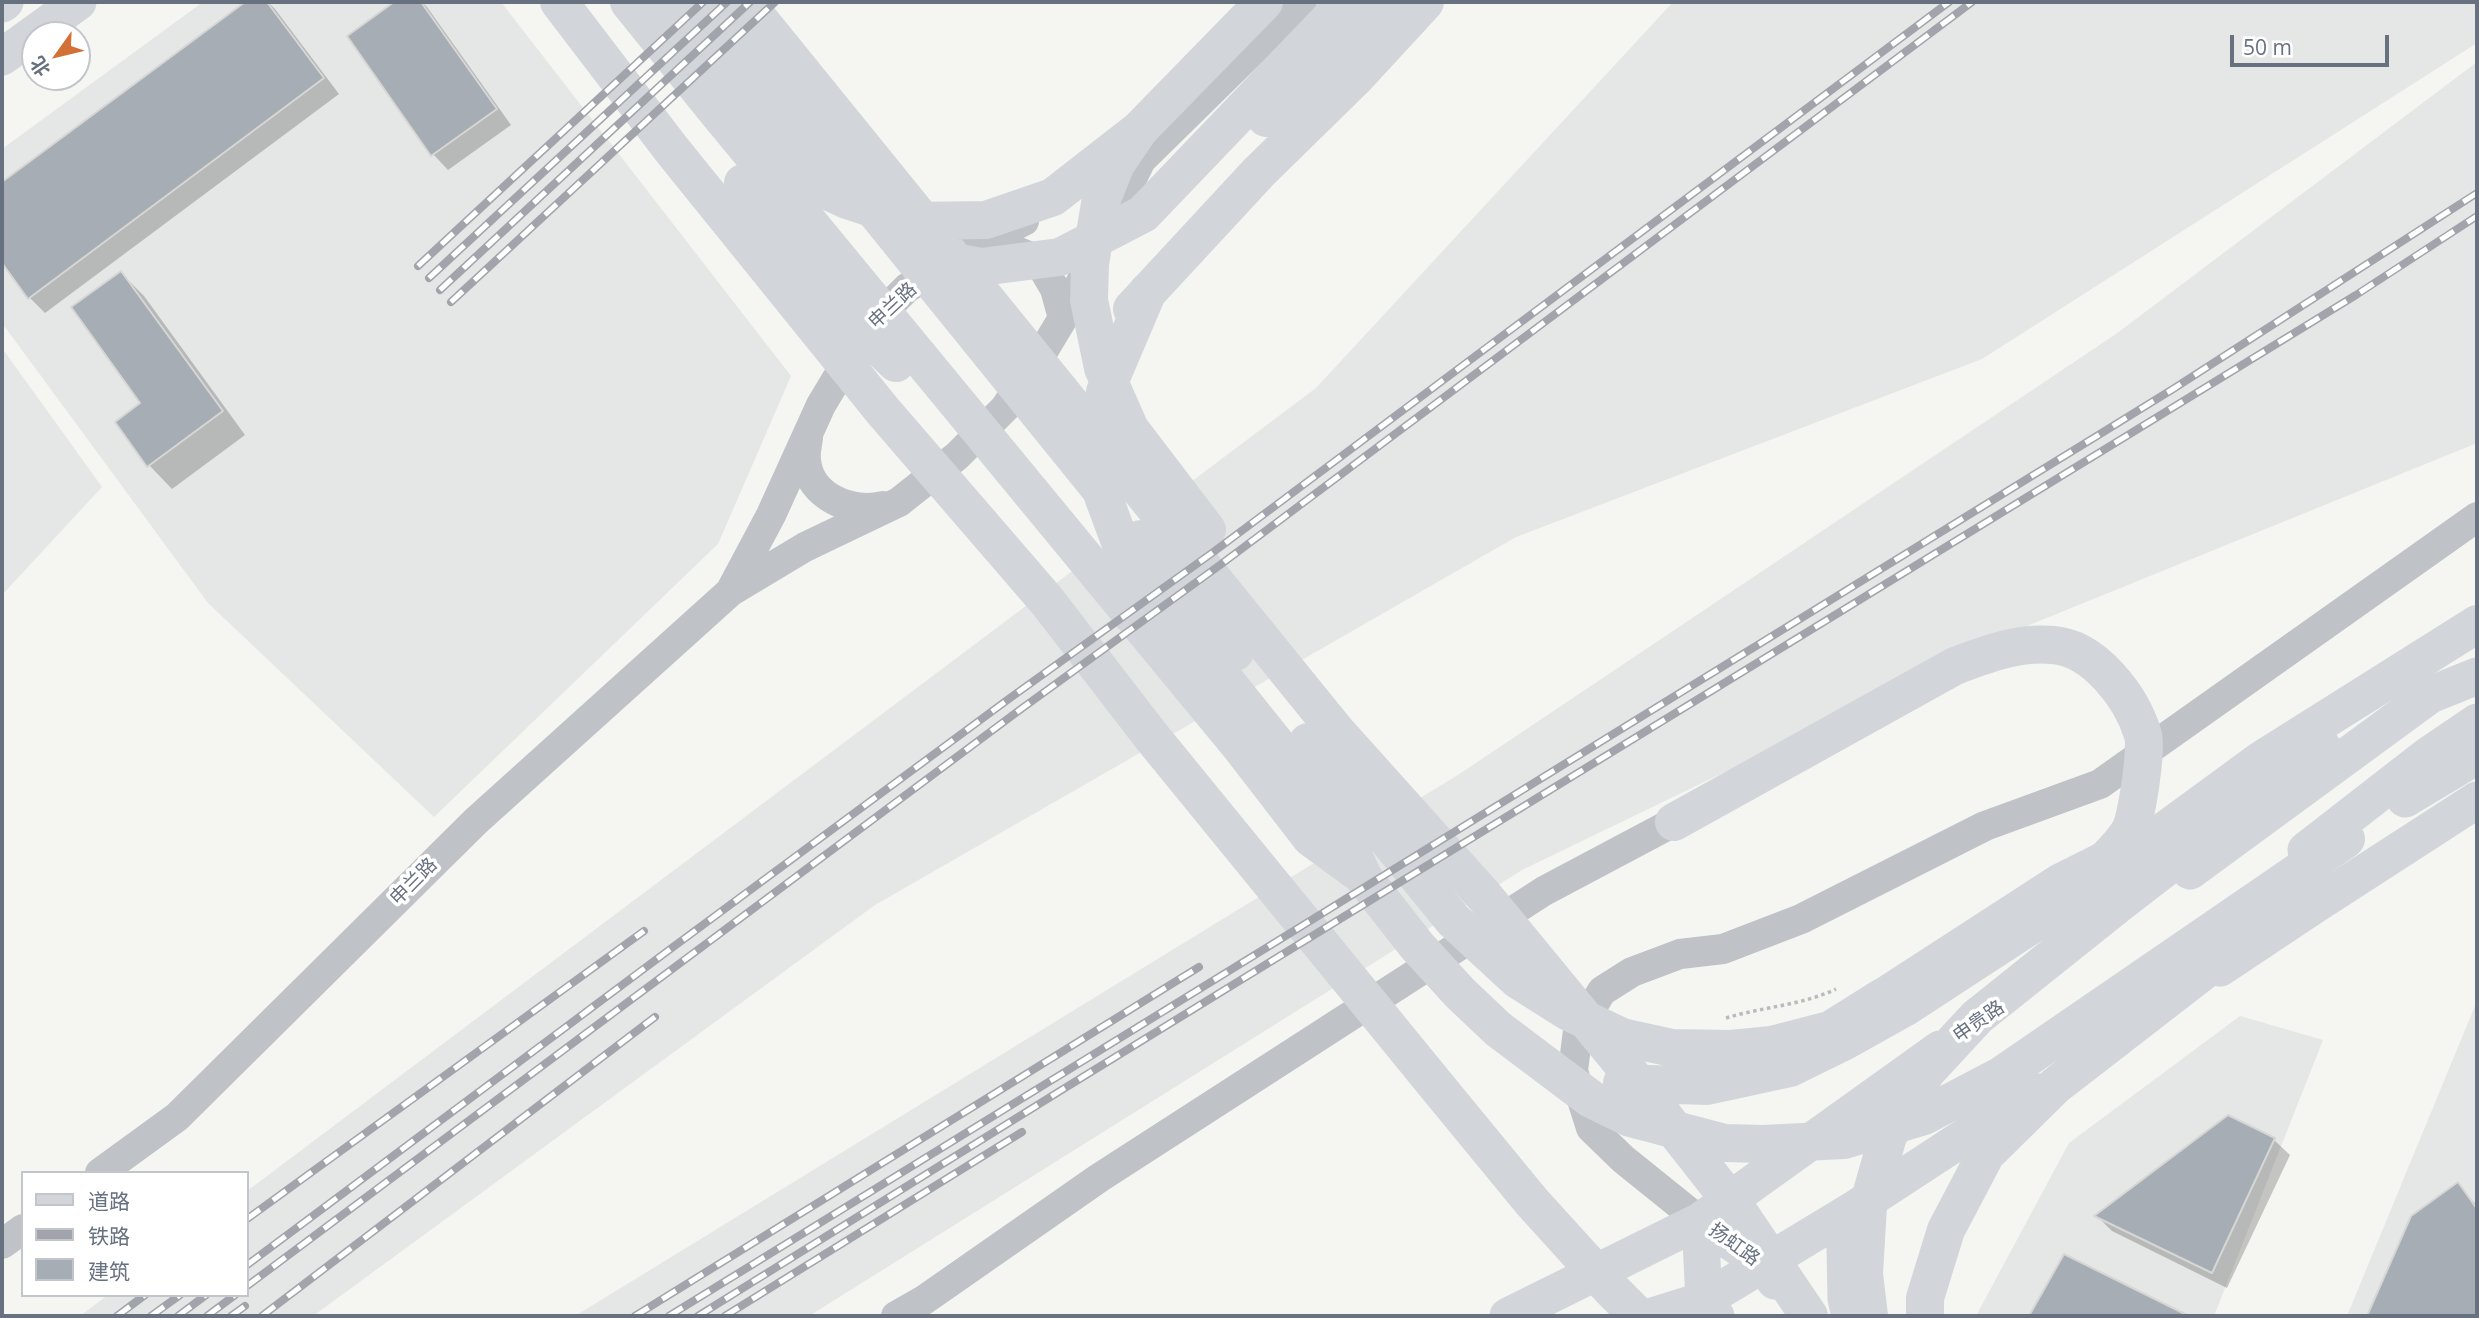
<!DOCTYPE html>
<html>
<head>
<meta charset="utf-8">
<style>
	body { margin:0 }
	#map { position:relative; width:2479px; height:1318px; overflow:hidden; background:#f5f5f2; font-family:"Open Sans","Noto Sans SC",sans-serif }
	canvas { display:block }
	.frame { position:absolute; inset:0; border:4px solid #677180; pointer-events:none }
	.legend { position:absolute; left:21px; top:1171px; width:228px; height:126px; box-sizing:border-box; background:#fff; border:2px solid #c2c6cc; margin:0; padding:9px 12px; list-style:none; font-size:21px; color:#677180 }
	.legend li { display:flex; align-items:center; gap:14px; height:35px }
	.legend b { width:35px; border:2px solid #c2c6cc }
	.north { position:absolute; left:21px; top:21px; width:70px; height:70px; box-sizing:border-box; background:#fff; border:2px solid #c2c6cc; border-radius:50%; rotate:236deg; font-size:19px; font-weight:700; line-height:28px; text-align:center; color:#677180 }
	.north::after { content:''; display:block; margin:auto; width:24px; height:32px; background:#d27035; clip-path:polygon(50% 0,100% 100%,50% 72%,0 100%) }
	.scale { position:absolute; left:2230px; top:35px; width:159px; height:32px; box-sizing:border-box; border:4px solid #677180; border-top:0; padding-left:9px; font-size:21px; line-height:24px; white-space:nowrap; color:#677180; -webkit-text-stroke:5px #fff; paint-order:stroke }
</style>
</head>
<body>
<div id="map">
<canvas width="2479" height="1318"></canvas>
<div class="frame"></div>
<ul class="legend">
<li><b style="height:9px;background:#d2d5da"></b>道路</li>
<li><b style="height:9px;background:#a1a5ab"></b>铁路</li>
<li><b style="height:19px;background:#a7adb4"></b>建筑</li>
</ul>
<div class="north">北</div>
<div class="scale">50 m</div>
</div>
<script>
const ctx = document.querySelector('canvas').getContext('2d');
ctx.lineJoin = 'round';
function paint(path, color) {
  ctx.fillStyle = color;
  ctx.fill(path, 'evenodd');
}
function strokePath(path, color, width, dash) {
  ctx.strokeStyle = color;
  ctx.lineWidth = width;
  ctx.lineCap = dash ? 'butt' : 'round';
  ctx.setLineDash(dash || []);
  ctx.stroke(path);
}
function label(font, color, halo, rows, align = 'center') {
  ctx.font = font + ' "Open Sans","Noto Sans SC",sans-serif';
  ctx.lineWidth = 7;
  ctx.setLineDash([]);
  ctx.textBaseline = 'middle';
  ctx.strokeStyle = halo;
  ctx.fillStyle = color;
  for (const [text, x, y, turn = 0] of rows) {
    ctx.save();
    ctx.translate(x, y);
    ctx.rotate((+turn || 0) * Math.PI / 180);
    ctx.textAlign = isNaN(turn) ? turn : align;
    if (halo) ctx.strokeText(text, 0, 0);
    ctx.fillText(text, 0, 0);
    ctx.restore();
  }
}
paint(new Path2D(`
	M203,2H501L791,376L718,544L434,817L208,603L2,323V149Z
	M1673,2H2477V43L1982,359L1516,537L875,905L313,1316H80L108,1295H247V1191L1316,388Z
	M2477,62V443L2027,626L1522,870L809,1316H575L1461,773L2116,334Z
	M2,348L102,487L2,595Z
	M2477,1001V1316H2347Z
	M2240,1016L2323,1040L2214,1316H1976L2069,1143Z`), '#e5e6e6');
paint(new Path2D(`
	M248,2H268L275,9L339,94L45,313L29,297L2,260V185Z
	M397,2H422L427,7L511,125L448,170L433,154L349,36Z
	M121,273L144,296L245,435L172,489L149,465L143,403Z
	M2274,1140L2290,1155L2227,1288L2112,1231L2097,1216Z
	M2458,1184L2477,1206V1316H2368L2412,1217Z
	M2064,1256L2185,1316H2031Z`), '#0003');
const building = new Path2D(`
	M245,2H267L324,78L28,299L2,263V182Z
	M394,2H421L497,109L431,156L347,36Z
	M121,271L223,411L147,467L115,422L140,403L71,307Z
	M2228,1115L2275,1138L2212,1273L2094,1216Z
	M2458,1182L2477,1209V1316H2367L2411,1216Z
	M2064,1254L2189,1316H2029Z`);
paint(building, '#a7adb4');
strokePath(building, '#d6d7d5', 2);
strokePath(new Path2D(`
	M1726,1018C1762,1007 1803,1005 1836,989`), '#b9bbbe', 3.5, [3.5, 3.5]);
strokePath(new Path2D(`
	M1124,169L1141,160L1302,2
	M1108,227L1141,160
	M1019,252L1038,260L1055,289L1063,318
	M808,438C807,445 805,453 806,460C809,497 852,514 883,506
	M730,592L771,515L821,405L868,327L907,288L969,249L1024,221
	M100,1173L177,1117L476,821L730,592L805,547L899,502L957,456L1005,408L1039,358L1063,318L1088,268
	M1700,1221L1623,1159L1591,1128L1573,1071L1578,1030L1602,991L1632,972L1680,954L1723,949L1801,919L1985,826L2100,784L2477,517
	M2,1244L23,1229
	M896,1316L924,1300L1099,1178L1544,891L1674,822`), '#bfc2c6', 30);
strokePath(new Path2D(`
	M2,4L5,2
	M2,57L78,2
	M2405,799L2477,756
	M2306,850L2427,756L2477,722
	M2190,871L2430,695L2477,676
	M2220,968L2313,906L2477,800
	M1881,998L2060,882L2110,857
	M1700,1221L1763,1264L1775,1281
	M1700,1221L1704,1300L1716,1316
	M1508,1316L1700,1221L1940,1049
	M1653,1316L1704,1300L1856,1208L1989,1121L2039,1092
	M1850,1316L1846,1299L1845,1248L1856,1208`), '#d2d5da', 37);
strokePath(new Path2D(`
	M559,2L672,150L883,411L1047,601L1151,736L1435,1084L1532,1202L1611,1289L1638,1316
	M629,2L715,109L1240,746L1311,838L1359,873
	M671,2L743,92L803,162
	M706,2L1105,495
	M745,2L1336,731L1485,897L1633,1077L1736,1208L1809,1316
	M1266,118L1335,57L1386,2
	M1139,130L1116,164L1100,204L1090,264L1089,300L1103,368L1130,429L1207,530
	M773,158L795,176L847,200L911,221L986,220L1053,197L1139,130L1264,2
	M743,183L839,308L896,363
	M943,260L981,267L1060,257L1143,214L1346,2
	M1148,291L1105,392L1098,441L1103,496L1122,547L1156,601L1217,670L1337,820L1363,877L1417,946L1460,993L1498,1029L1591,1099L1630,1118L1725,1143L1763,1144L1844,1140L1924,1116L2002,1075L2346,839
	M1132,309L1259,172L1354,79L1425,2
	M1141,539L1235,652
	M1308,742L1453,920L1518,980L1567,1011L1622,1037L1672,1048L1731,1049L1772,1045L1830,1030L1881,998
	M1674,822L1955,666C1987,654 2017,642 2053,645C2095,648 2132,698 2143,735C2147,747 2137,818 2130,830C2124,842 2111,853 2103,863
	M1622,1083L1707,1086L1790,1068L1845,1041L1904,1008L2074,897L2261,760L2477,624
	M1869,1316L1864,1274L1868,1206L1888,1136L1927,1071L1977,1017L2121,902L2322,747
	M1925,1316V1298L1946,1230L1986,1154L2055,1086L2201,973L2244,933`), '#d2d5da', 38);
const rail = new Path2D(`
	M418,266L703,2
	M429,278L727,2
	M440,290L750,2
	M451,302L775,2
	M247,1219L644,931
	M247,1265L669,950L1010,698L1212,553L1949,2
	M247,1286L1021,709L1220,565L1972,2
	M117,1316L145,1295
	M151,1316L180,1295
	M178,1316L206,1295
	M207,1316L235,1295
	M231,1316L245,1306
	M262,1316L655,1017
	M635,1316L1199,967
	M669,1316L2173,389L2477,193
	M698,1316L1060,1091L2356,295L2477,216
	M725,1316L1022,1132`);
strokePath(rail, '#a1a5ab', 8);
strokePath(rail, '#fff', 5, [16]);
label('19px', '#677180', '#fff', [
	["申兰路",893,306,-43],
	["申兰路",414,882,-45],
	["申贵路",1979,1022,-35],
	["扬虹路",1734,1245,36]
]);
</script>
</body>
</html>
